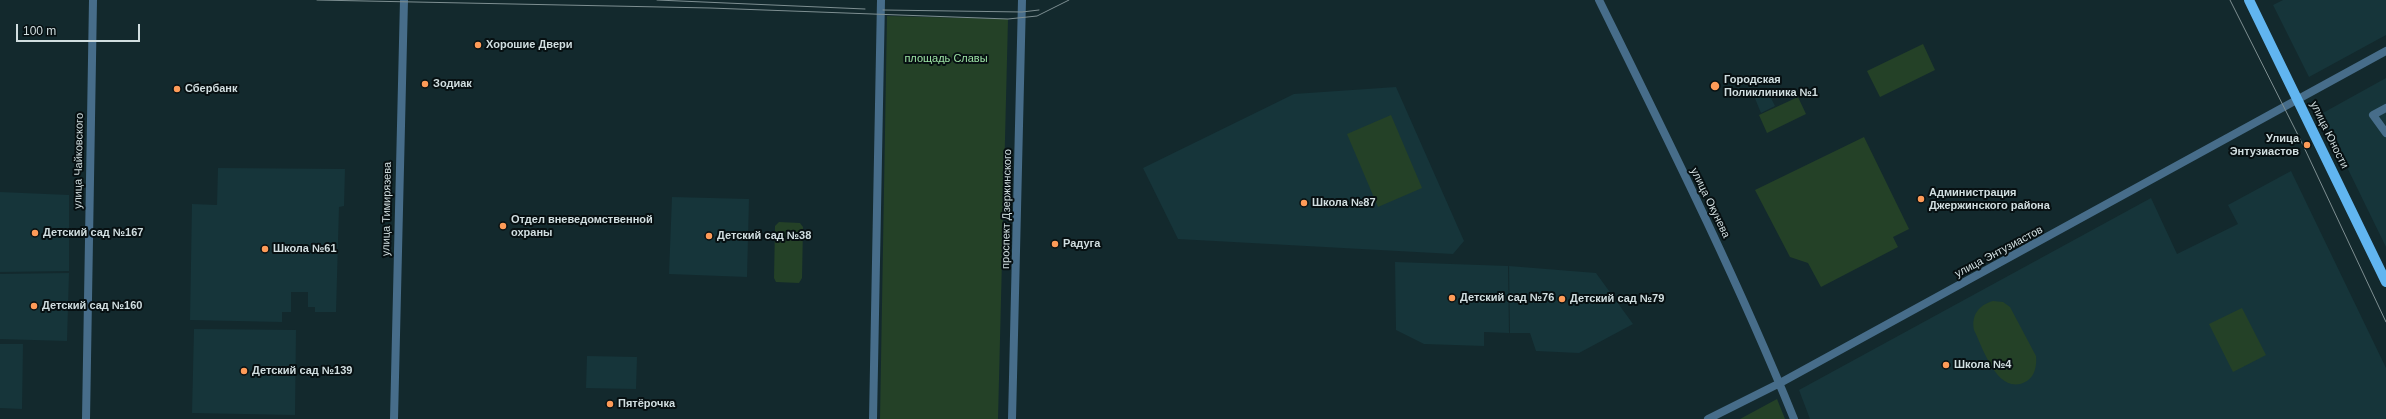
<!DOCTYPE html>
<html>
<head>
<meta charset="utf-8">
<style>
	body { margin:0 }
	#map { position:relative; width:2386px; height:419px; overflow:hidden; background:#13292d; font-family:Arial,sans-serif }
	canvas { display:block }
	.scale { position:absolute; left:16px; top:24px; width:124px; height:18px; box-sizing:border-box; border:2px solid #d1dee0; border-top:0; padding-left:5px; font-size:12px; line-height:14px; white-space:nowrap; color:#d1dee0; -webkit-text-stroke:3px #071012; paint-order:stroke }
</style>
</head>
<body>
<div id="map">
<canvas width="2386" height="419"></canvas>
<div class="scale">100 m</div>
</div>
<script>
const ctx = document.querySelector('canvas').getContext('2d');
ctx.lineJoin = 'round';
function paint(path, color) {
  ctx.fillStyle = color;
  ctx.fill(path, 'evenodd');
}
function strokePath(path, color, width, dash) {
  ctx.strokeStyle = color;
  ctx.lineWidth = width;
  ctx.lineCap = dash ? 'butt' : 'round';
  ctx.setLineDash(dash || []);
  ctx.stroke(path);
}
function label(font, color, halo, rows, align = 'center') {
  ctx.font = font + ' Arial,sans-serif';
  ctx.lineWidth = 4;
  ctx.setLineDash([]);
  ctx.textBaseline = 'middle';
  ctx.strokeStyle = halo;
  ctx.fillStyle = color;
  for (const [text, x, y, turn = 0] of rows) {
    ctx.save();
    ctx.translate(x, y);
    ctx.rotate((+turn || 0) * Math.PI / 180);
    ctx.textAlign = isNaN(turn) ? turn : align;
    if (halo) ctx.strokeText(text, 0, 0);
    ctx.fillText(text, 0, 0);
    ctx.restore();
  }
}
paint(new Path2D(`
	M2283,0H2386V35L2309,77L2273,5Z
	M2386,78V247L2321,114Z
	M1396,87L1464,241L1453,254L1178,239L1143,168L1294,94Z
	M1767,90L1775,106L1761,113L1754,96Z
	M218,168L345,169L344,206L339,207L336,312H315V307H308V292H291V312H282V322L190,320L192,204L217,205Z
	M2291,171L2386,368V419H1810L1799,390L2151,198L2177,254L2238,224L2228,205Z
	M0,192L69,195V271L0,272Z
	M672,197L749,199L747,277L669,274Z
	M1395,262L1508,266L1509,333L1484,332V346L1424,344L1396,330Z
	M1509,266L1596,273L1633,324L1579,353L1536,351L1530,333H1510Z
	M69,273L67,341L0,339V274Z
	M194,329L296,330L295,415L192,413Z
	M0,344H23L22,409L0,408Z
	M587,356L637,357L636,389L586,388Z`), '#16353a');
paint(new Path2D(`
	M887,16L1008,19L998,419H880Z
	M1923,44L1935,70L1880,97L1867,71Z
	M1798,97L1806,114L1767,133L1759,115Z
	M1391,115L1422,188L1378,207L1347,134Z
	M1864,137L1909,229L1893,237L1898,247L1821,287L1808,263L1790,257L1755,190Z
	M779,222L800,223L803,227L802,278L799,283L776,282L774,278L775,226Z
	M1993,301L2003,302L2010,307L2036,356C2037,365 2035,376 2027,381C1998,398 1983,348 1974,330C1971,315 1979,305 1993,301Z
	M2242,308L2266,355L2233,372L2209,324Z
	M1777,399L1785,419H1740Z`), '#244127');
strokePath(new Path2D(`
	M1599,0C1667,138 1736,276 1794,419
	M2386,108L2373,115L2386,133
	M86,419L93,0
	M394,419L404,0
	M873,419L881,0
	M1012,419L1022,0
	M1708,419L1780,383L2386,51`), '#476d8a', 8);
strokePath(new Path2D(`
	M2249,0L2386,282`), '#61b5f0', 10);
strokePath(new Path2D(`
	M317,0L710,8L1008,19L1037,16L1069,0
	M657,0L865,9
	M2230,0L2302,143L2386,322
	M883,10L1022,12L1039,10`), '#7e8f92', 1);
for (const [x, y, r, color] of [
	[478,45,4,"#fe9b58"],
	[425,84,4,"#fe9b58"],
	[1715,86,5,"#fe9b58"],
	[177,89,4,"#fe9b58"],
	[2307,145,4,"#fe9b58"],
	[1921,199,4,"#fe9b58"],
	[1304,203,4,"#fe9b58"],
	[503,226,4,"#fe9b58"],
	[35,233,4,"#fe9b58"],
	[709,236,4,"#fe9b58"],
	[1055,244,4,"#fe9b58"],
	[265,249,4,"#fe9b58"],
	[1452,298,4,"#fe9b58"],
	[1562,299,4,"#fe9b58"],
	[34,306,4,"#fe9b58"],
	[1946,365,4,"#fe9b58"],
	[244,371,4,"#fe9b58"],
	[610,404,4,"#fe9b58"]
]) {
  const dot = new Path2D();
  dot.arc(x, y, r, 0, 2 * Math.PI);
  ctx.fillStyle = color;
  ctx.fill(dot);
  strokePath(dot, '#071012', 1.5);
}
label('bold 11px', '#d1dee0', '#071012', [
	["Хорошие Двери",486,45],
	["Городская",1724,80],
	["Поликлиника №1",1724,93],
	["Зодиак",433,84],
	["Сбербанк",185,89],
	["Улица",2299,139,"right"],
	["Энтузиастов",2299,152,"right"],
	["Администрация",1929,193],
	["Джержинского района",1929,206],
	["Школа №87",1312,203],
	["Отдел вневедомственной",511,220],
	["охраны",511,233],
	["Детский сад №167",43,233],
	["Детский сад №38",717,236],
	["Радуга",1063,244],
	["Школа №61",273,249],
	["Детский сад №76",1460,298],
	["Детский сад №79",1570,299],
	["Детский сад №160",42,306],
	["Школа №4",1954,365],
	["Детский сад №139",252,371],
	["Пятёрочка",618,404]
], 'left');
label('11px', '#9de2a5', '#071012', [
	["площадь Славы",946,59]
]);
label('11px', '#d1dee0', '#071012', [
	["улица Юности",2329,135,64],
	["улица Чайковского",79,161,-89],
	["улица Окунева",1710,203,64],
	["улица Тимирязева",387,209,-89],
	["проспект Дзержинского",1007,209,-89],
	["улица Энтузиастов",1999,252,-28]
]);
</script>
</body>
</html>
